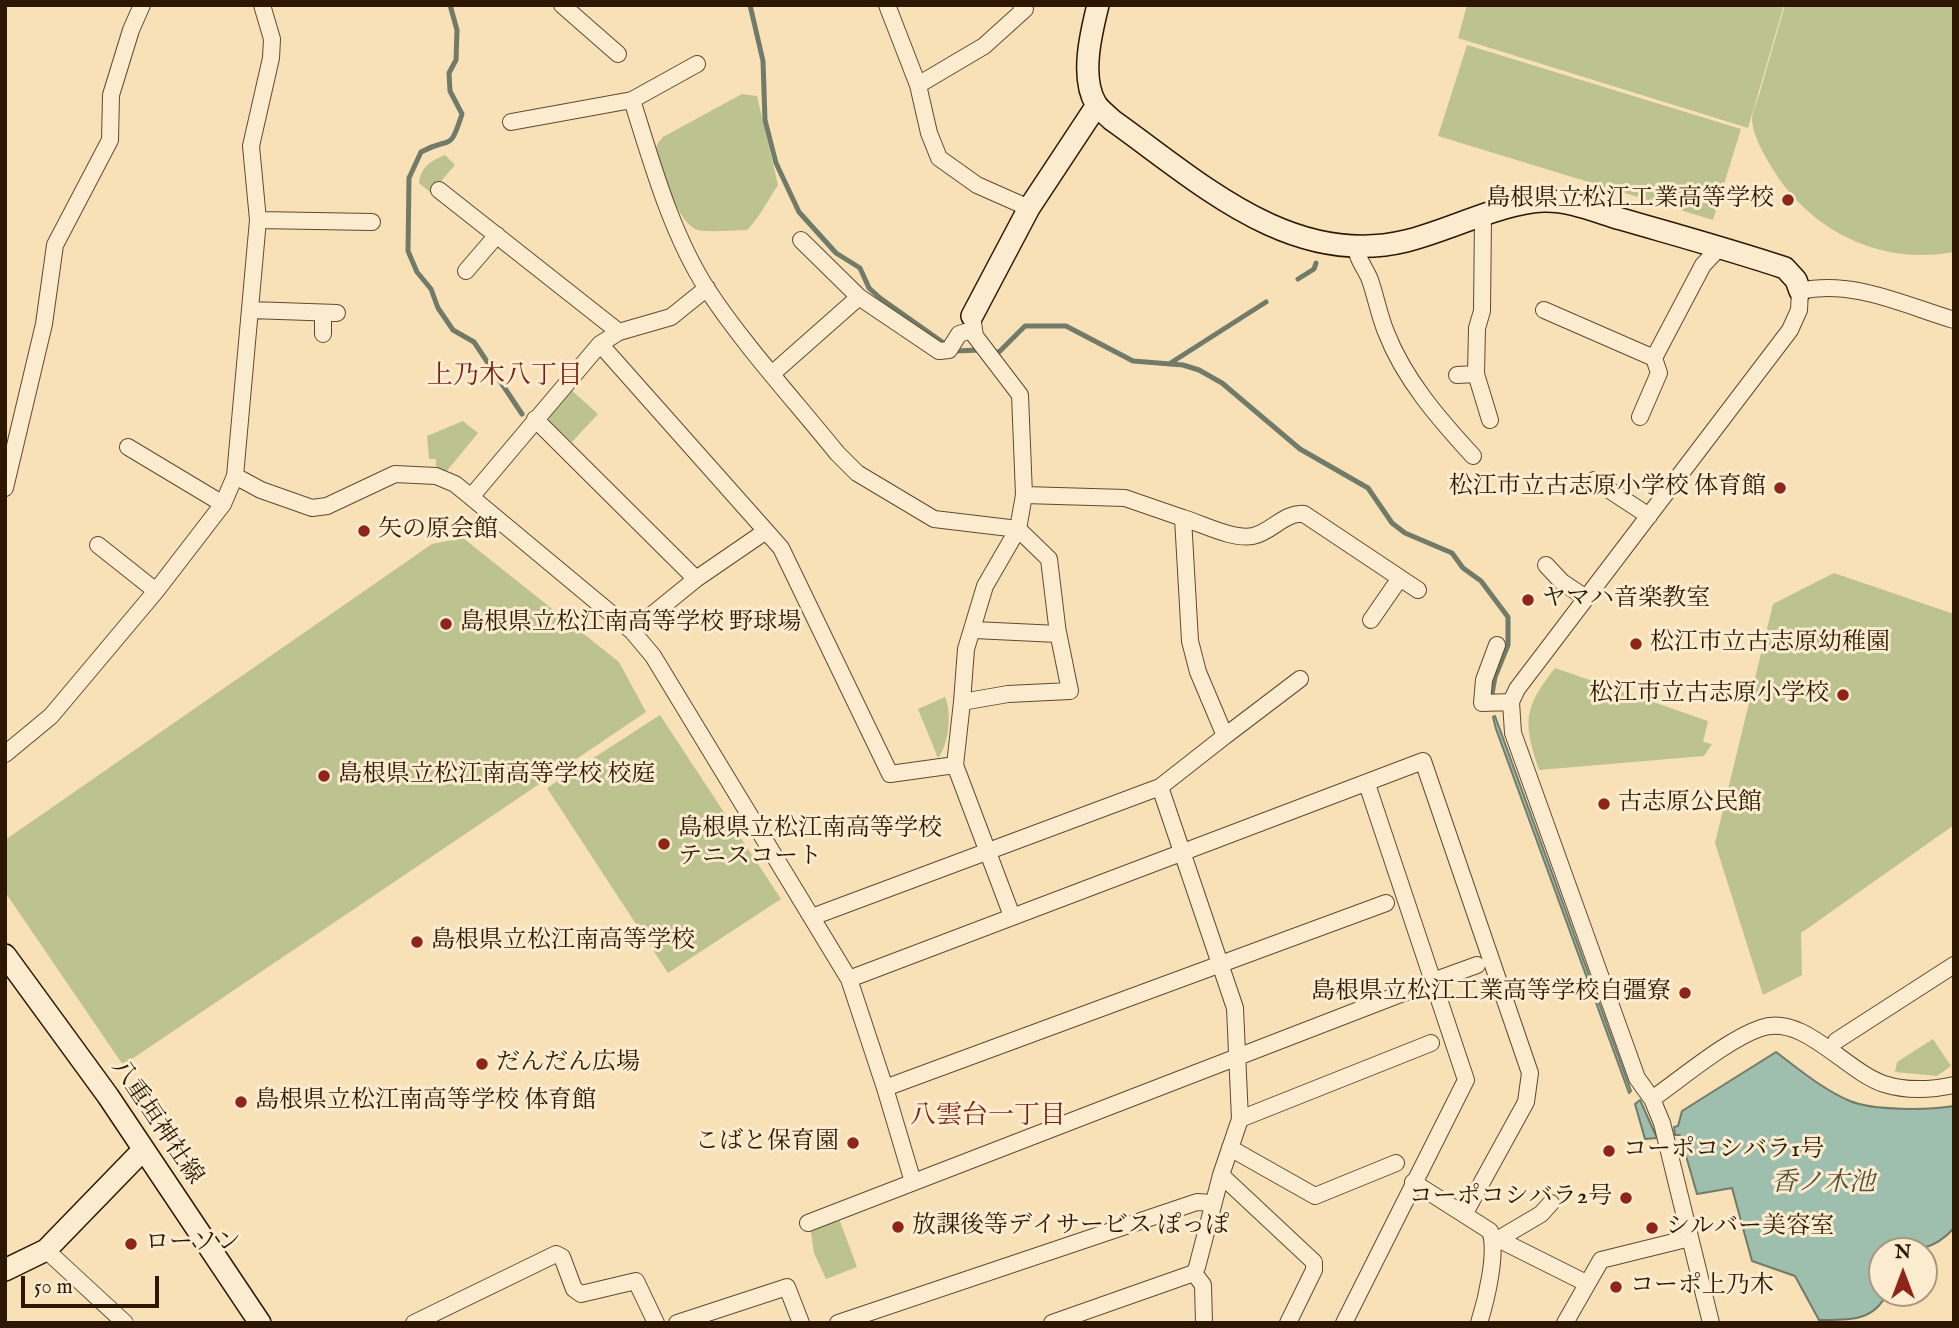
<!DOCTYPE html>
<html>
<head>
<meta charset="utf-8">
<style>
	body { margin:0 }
	#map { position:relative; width:1959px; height:1328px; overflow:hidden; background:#f9e1b7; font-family:"IM FELL English",serif }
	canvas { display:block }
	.frame { position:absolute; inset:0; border:7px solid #2d1702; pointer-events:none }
	.north { position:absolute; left:1868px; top:1237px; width:70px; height:70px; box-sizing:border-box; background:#fbecd0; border:2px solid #a9977e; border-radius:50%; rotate:0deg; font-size:19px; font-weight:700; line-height:28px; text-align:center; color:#2d1702 }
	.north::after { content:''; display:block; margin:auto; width:24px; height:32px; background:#8f2418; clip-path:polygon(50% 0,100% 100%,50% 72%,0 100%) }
	.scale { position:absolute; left:21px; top:1276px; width:138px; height:32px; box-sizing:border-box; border:4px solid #2d1702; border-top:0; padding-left:9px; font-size:21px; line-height:24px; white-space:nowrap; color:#2d1702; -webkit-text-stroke:5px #fbecd0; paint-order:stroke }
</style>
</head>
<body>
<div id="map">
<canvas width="1959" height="1328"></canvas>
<div class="frame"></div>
<div class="north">N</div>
<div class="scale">50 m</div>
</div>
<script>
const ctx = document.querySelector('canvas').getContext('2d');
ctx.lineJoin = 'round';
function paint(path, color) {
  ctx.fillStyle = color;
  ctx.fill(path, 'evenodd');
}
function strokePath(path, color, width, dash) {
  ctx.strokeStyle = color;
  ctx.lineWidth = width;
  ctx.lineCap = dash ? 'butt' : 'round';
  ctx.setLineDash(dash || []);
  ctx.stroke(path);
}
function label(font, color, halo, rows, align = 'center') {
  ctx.font = font + ' "IM FELL English","Noto Serif JP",serif';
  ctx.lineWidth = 6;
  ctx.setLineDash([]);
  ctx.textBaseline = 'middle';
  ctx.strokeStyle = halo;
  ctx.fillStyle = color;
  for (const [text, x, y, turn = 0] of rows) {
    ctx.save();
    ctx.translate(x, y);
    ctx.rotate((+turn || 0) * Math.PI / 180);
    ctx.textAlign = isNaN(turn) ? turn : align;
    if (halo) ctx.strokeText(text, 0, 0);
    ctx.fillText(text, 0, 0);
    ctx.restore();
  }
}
paint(new Path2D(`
	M1467,5H1784L1748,128L1458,38Z
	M1785,5H1954V252C1881,266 1810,231 1772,168C1764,154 1752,135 1752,118C1753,109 1759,97 1761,88C1769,60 1777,33 1785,5Z
	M1467,45L1741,129L1713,220L1438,136Z
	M742,94L757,96L778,185C768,200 760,217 747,230C732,230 713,233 698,230C681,226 659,173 656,156C654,148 658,142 663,137Z
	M445,155L455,165L431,193L419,183C421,167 430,161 445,155Z
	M569,388L598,414L572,442L549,423L550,410Z
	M463,421L478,433L446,472L436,468V459H429L427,436Z
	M463,538L619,662L646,712L123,1065L5,892V840L432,544Z
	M1834,573L1954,614V825L1801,933L1802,975L1763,995L1715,843L1773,604Z
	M1555,668L1708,721L1703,742L1712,744L1704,756L1539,770C1523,721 1523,709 1555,668Z
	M945,697C952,712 949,745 938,758L918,709Z
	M660,715L781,899L668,973L547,788Z
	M1933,1039L1951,1066L1937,1076L1895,1072L1897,1062Z
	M838,1216L857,1267L826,1279L814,1253L810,1226Z`), '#bcc38f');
const water = new Path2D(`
	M1495,716L1631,1091L1629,1093L1496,729L1493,717Z
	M1776,1052C1800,1070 1822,1089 1850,1101C1874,1111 1928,1110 1954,1106V1228C1933,1252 1912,1251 1882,1251V1293H1887C1874,1322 1848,1320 1819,1320L1795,1276L1752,1261L1732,1188L1697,1194L1680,1135H1675L1674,1127L1678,1126L1682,1111Z
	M1640,1100L1657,1138L1645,1139L1635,1104Z`);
paint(water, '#9ebeae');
strokePath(water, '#717b69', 2);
strokePath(new Path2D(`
	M450,5L457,30L456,60L449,73L450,91L462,114C449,154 452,135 421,152L409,178L408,251L417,272L431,289L438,308L453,330L474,342L522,414
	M750,5L763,61L765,120L776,163L799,212L836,253L860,268L869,288L880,298L955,351L980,350
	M1298,279L1314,269L1316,263
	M993,352H999L1025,326H1066L1133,361L1183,365L1199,370L1222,383L1300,449L1368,488L1392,523L1405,533L1452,553L1463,568L1481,581L1508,617V645L1495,677L1492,694
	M1169,364L1266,302`), '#717b69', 5);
const street = new Path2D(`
	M562,5L618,54
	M887,5L918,85L929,133L939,158L977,185L1029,208
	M918,85L984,46L1025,9L1021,5
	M632,100C652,163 671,233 707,289C743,344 795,401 837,453L857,473L934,519L1018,529L985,586L966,649L962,702
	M511,122L632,100L697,64
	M439,190L619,332L600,344
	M1483,217L1482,311L1477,328L1476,374L1490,420
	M258,220L372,222
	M1356,246C1357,260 1365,267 1370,280C1376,297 1379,315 1386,332C1404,379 1439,419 1473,456
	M466,271L497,235
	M859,297L939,351L949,350L959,334L972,330
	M251,310L337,313
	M1544,310L1654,358L1703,265L1720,247
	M323,313V334
	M972,316L975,336L1020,395L1024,495L1125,498L1183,518L1190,641L1198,672L1225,736L1160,787L1235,1008L1240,1119L1221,1175L1197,1267L1194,1273L1052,1323
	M619,332L671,317L707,288
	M773,373L859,297L801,240
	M1457,375L1476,374
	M1640,417L1659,373L1654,358
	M535,419L696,579
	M128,447L223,504
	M235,476L261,490L312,508L327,506L395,474L436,476L455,484L471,497L632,631L653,656L849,979L885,1088
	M1594,480L1649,516
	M5,488L44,324L55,245L110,140L111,95L131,30L142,5
	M471,497L600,344L766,531
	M1183,518C1203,524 1233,540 1253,536C1272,532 1284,512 1304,514L1400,578L1371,620
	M98,545L156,591
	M1546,565L1562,582L1586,598
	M1400,578L1418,590
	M974,630L1058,634L1049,559L1018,529L1024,495
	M632,631L696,579L766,531L781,548L890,774L955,765
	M1497,645L1484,680L1482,703L1511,702
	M1225,736L1300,679
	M5,754L51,716L156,591L223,504L235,476L258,220L251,146L271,58L272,39L262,5
	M1012,916L955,765L962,702L1008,694L1070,691L1058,632
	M812,917L1160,787
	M849,979L1423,761L1530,1073L1526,1102L1465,1213
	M1433,981L1477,965
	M1836,1041L1954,965
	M1652,1099C1682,1078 1728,1039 1761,1028C1803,1013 1845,1071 1884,1084C1906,1091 1931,1090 1954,1085
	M1240,1119L1431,1043
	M1230,1148L1315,1196L1396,1163
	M1221,1175L1314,1262V1270L1288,1323
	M913,1182L885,1088L1386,903
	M1413,1182L1490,1231C1498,1252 1486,1301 1479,1323
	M808,1223L1416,988
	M1492,1236L1586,1283
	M1497,1240L1541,1214L1551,1203
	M46,1250L125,1323
	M1194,1273L1203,1285L1204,1323
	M414,1323L556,1254L562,1257L574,1289L581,1294L636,1281L656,1323
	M677,1323L787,1287L801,1323
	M838,1323L1197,1202L1213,1203
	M1344,1323L1466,1080L1367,784
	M1565,1323L1601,1260L1690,1238
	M1711,1323L1662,1123L1652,1099L1637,1078L1513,733L1511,702L1517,689L1790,330L1799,310L1800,291C1852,279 1904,305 1954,320`);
const secondary = new Path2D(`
	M1098,5C1091,33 1080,78 1096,104C1100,110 1107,115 1112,120C1198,181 1291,269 1406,241C1448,231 1503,202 1544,201C1569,200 1597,212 1621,219C1676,235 1731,250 1785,268L1796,280L1800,291
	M972,316L1029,208L1097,105
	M5,955L108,1096L260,1323
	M5,1270L46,1250L143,1150`);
strokePath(street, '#604a2f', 18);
strokePath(secondary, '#2d1702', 24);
strokePath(street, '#fbecd0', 16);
strokePath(secondary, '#fbecd0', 21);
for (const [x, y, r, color] of [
	[1788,200,7,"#8f2418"],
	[1780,488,7,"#8f2418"],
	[364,531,7,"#8f2418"],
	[1528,600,7,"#8f2418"],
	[446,624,7,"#8f2418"],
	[1636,644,7,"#8f2418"],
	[1843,695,7,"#8f2418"],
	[324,776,7,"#8f2418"],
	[1604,804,7,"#8f2418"],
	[664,844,7,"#8f2418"],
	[417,942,7,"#8f2418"],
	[1685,993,7,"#8f2418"],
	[482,1064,7,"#8f2418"],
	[241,1102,7,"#8f2418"],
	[853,1143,7,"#8f2418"],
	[1609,1151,7,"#8f2418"],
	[1626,1198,7,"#8f2418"],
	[898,1227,7,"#8f2418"],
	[1652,1228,7,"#8f2418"],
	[131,1244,7,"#8f2418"],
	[1616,1287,7,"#8f2418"]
]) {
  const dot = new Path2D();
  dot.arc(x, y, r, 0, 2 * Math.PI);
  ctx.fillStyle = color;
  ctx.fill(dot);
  strokePath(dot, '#fbecd0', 2.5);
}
label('24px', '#2d1702', '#fbecd0', [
	["島根県立松江工業高等学校",1774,200,"right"],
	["松江市立古志原小学校 体育館",1766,488,"right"],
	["矢の原会館",378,531],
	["ヤマハ音楽教室",1542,600],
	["島根県立松江南高等学校 野球場",460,624],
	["松江市立古志原幼稚園",1650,644],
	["松江市立古志原小学校",1829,695,"right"],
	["島根県立松江南高等学校 校庭",338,776],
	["古志原公民館",1618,804],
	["島根県立松江南高等学校",678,830],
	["テニスコート",678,858],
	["島根県立松江南高等学校",431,942],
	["島根県立松江工業高等学校自彊寮",1671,993,"right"],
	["だんだん広場",496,1064],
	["島根県立松江南高等学校 体育館",255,1102],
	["こばと保育園",839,1143,"right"],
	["コーポコシバラ1号",1623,1151],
	["コーポコシバラ2号",1612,1198,"right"],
	["放課後等デイサービス ぽっぽ",912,1227],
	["シルバー美容室",1666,1228],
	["ローソン",145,1244],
	["コーポ上乃木",1630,1287]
], 'left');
label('24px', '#2d1702', '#fbecd0', [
	["八重垣神社線",156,1123,56]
]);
label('26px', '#7a1f14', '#fbecd0', [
	["上乃木八丁目",505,378],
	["八雲台一丁目",988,1118]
]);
label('italic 26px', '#55513e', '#fbecd0', [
	["香ノ木池",1823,1185]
]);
</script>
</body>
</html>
